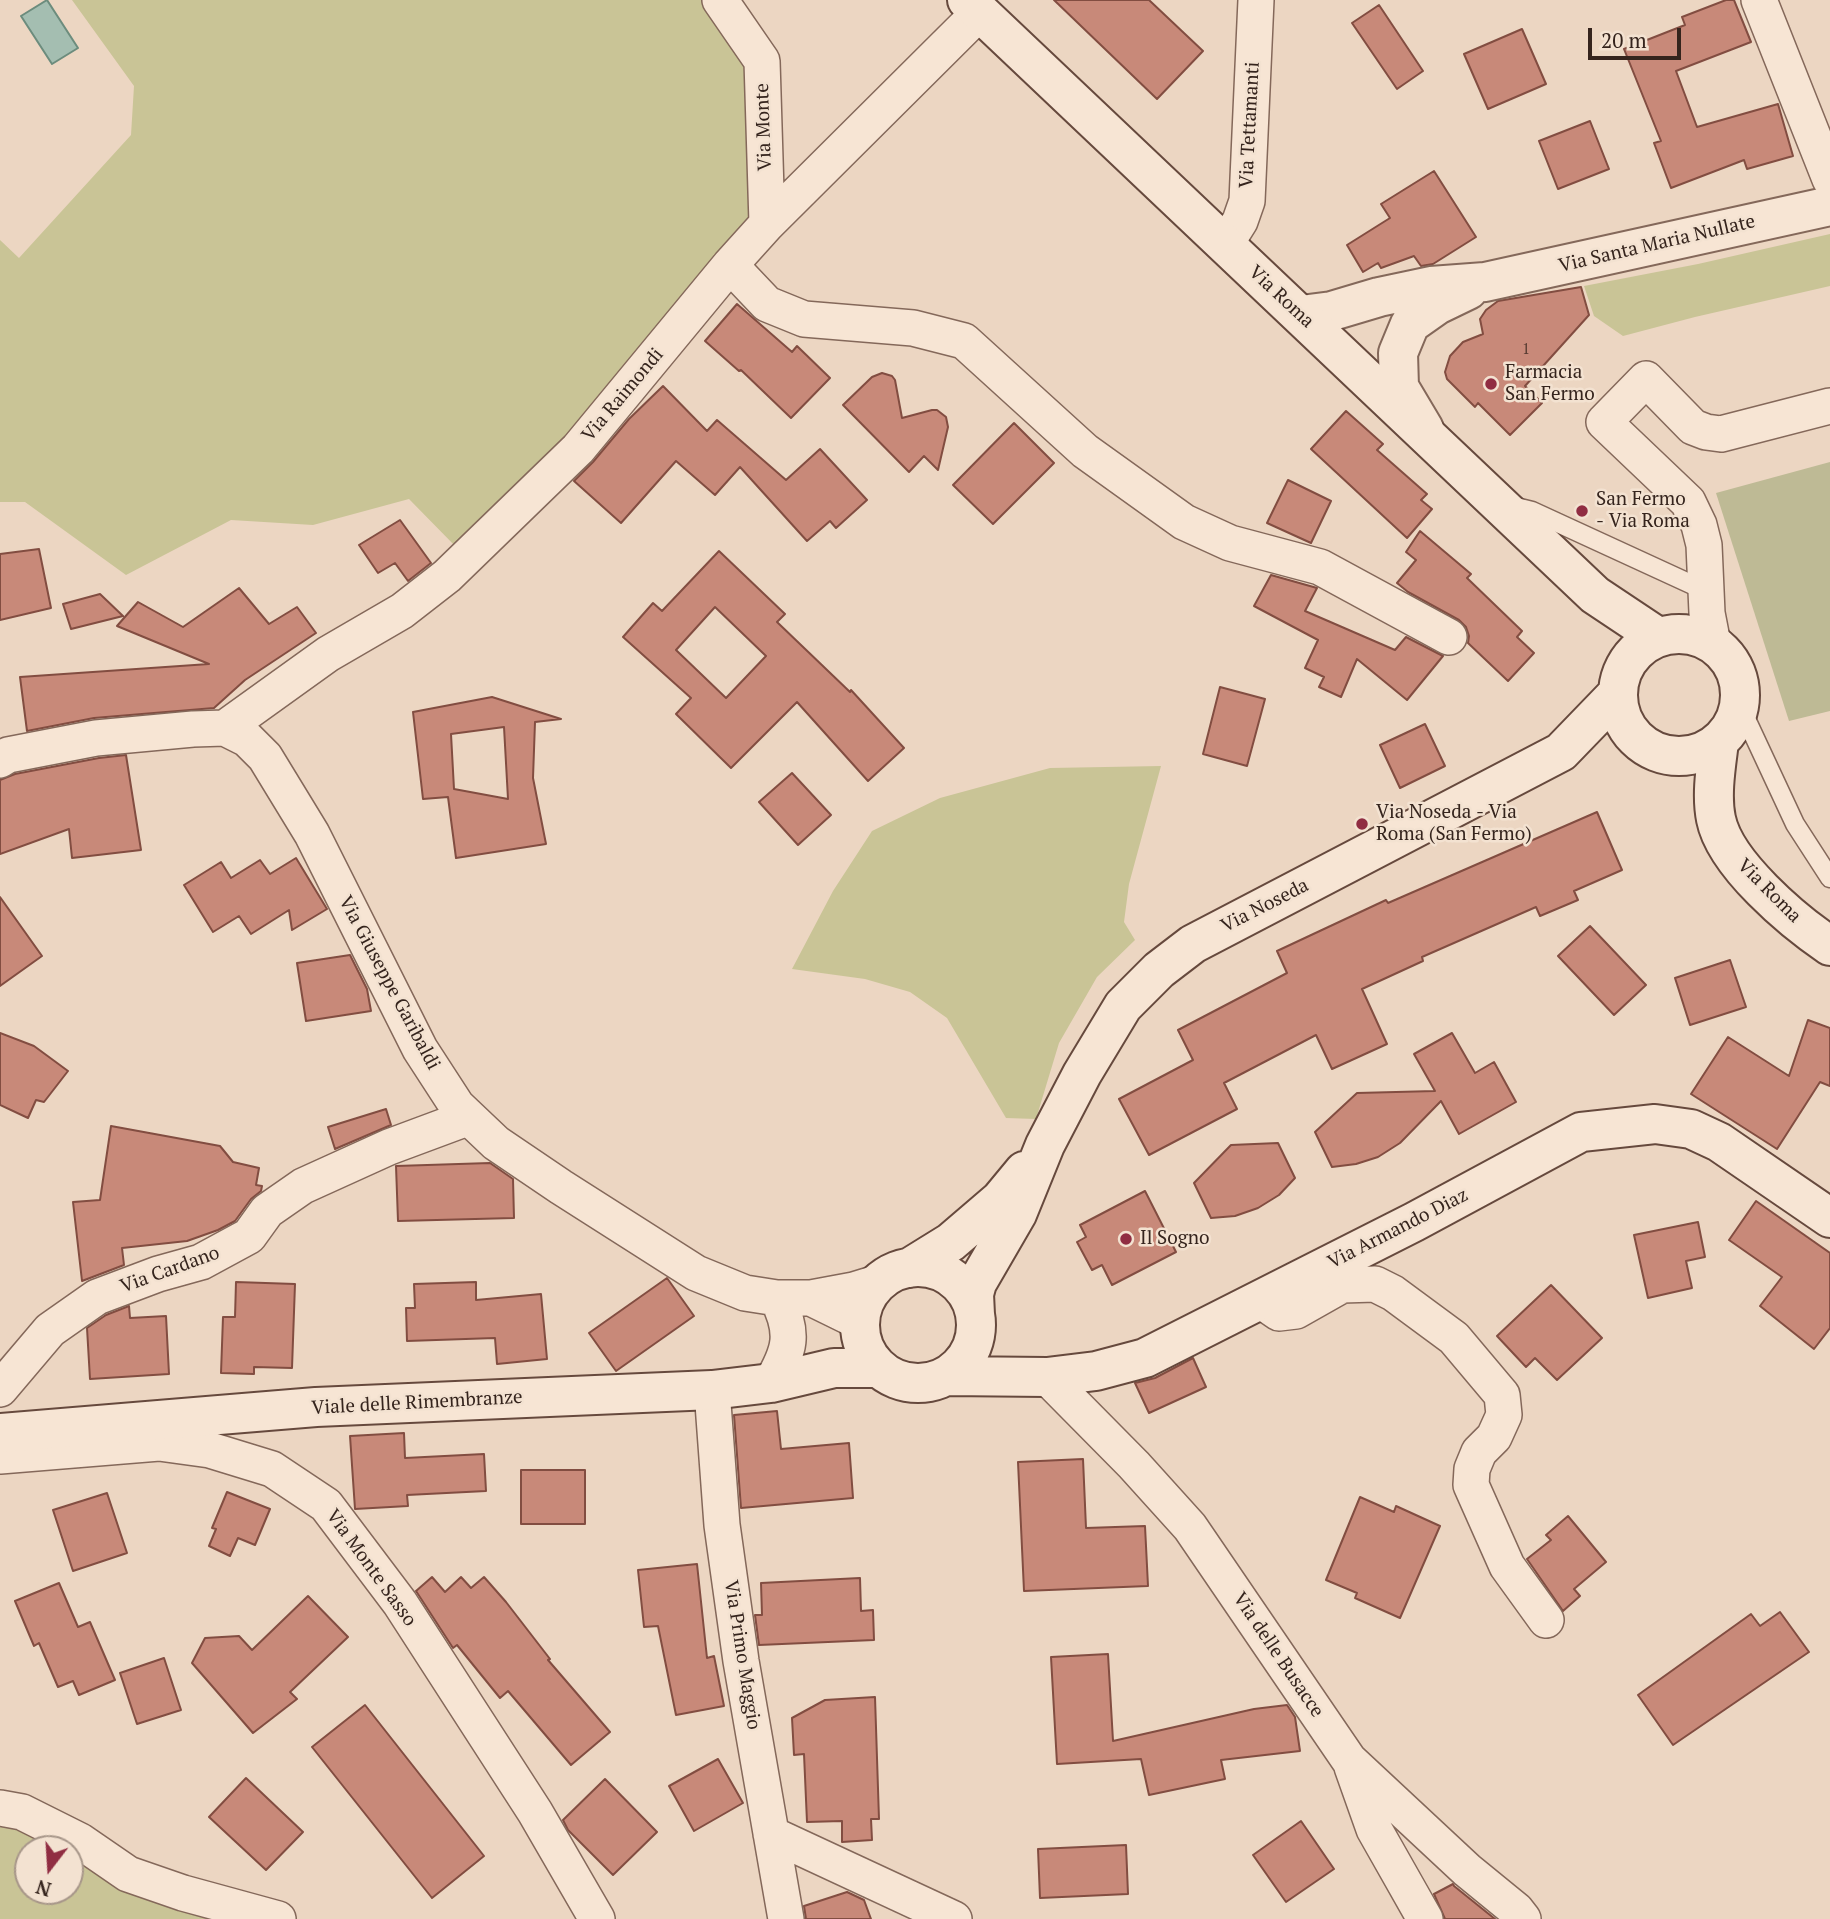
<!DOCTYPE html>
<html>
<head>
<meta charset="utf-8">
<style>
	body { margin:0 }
	#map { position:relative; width:1830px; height:1919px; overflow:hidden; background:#ecd6c2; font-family:"PT Serif",serif }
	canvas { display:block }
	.north { position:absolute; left:14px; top:1835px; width:70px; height:70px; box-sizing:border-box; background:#f3e2d1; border:2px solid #a79689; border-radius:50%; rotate:197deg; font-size:19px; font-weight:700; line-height:28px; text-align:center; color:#35241d }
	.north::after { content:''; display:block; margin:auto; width:24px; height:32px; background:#902d42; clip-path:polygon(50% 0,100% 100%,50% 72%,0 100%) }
	.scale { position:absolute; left:1588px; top:28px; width:93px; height:32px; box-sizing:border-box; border:4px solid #35241d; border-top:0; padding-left:9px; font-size:21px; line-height:24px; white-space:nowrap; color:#35241d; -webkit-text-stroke:5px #f3e2d1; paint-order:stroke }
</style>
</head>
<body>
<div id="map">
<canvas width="1830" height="1919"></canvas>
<div class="north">N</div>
<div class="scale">20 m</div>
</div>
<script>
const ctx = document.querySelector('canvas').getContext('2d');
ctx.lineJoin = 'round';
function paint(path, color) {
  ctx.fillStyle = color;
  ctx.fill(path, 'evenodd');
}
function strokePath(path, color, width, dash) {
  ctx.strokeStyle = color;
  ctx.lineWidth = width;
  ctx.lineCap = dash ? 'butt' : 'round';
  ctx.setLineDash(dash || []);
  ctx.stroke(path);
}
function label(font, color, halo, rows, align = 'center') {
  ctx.font = font + ' "PT Serif",serif';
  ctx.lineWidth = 5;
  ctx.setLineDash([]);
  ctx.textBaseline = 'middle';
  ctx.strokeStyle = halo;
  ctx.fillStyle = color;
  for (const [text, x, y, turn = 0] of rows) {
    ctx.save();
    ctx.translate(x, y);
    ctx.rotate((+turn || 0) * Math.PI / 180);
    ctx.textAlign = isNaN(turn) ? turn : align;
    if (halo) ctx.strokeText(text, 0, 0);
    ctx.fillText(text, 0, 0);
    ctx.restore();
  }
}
paint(new Path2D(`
	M72,0H708L754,79L752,213L626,392L458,549L409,499L313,525L231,520L126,575L25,502H0V240L19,258L131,135L134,86Z
	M1830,234V286L1695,317L1623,336L1594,316L1584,286L1698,264Z
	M1161,766L1129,884L1124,922L1135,940L1097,977L1059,1043L1036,1119L1006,1118L947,1018L910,992L865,979L792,969L833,891L872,831L940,798L1050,768Z
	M0,1820L98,1841L164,1903L211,1911L226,1919H0ZM28,1849H70V1891H28Z`), '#c9c496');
paint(new Path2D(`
	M1830,462V711L1789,721L1716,493Z`), '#beba95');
const water = new Path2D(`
	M47,0L78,48L52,64L21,16Z`);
paint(water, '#a4beb1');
strokePath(water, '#6c8c7d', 2);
const building = new Path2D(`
	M1054,0H1149L1203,51L1157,99Z
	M1726,0H1734L1751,42L1676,71L1697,127L1778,104L1793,156L1747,169L1744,160L1671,188L1654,143L1661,141L1624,49L1685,25L1682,17Z
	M1379,5L1423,71L1397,89L1352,23Z
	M1522,29L1546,84L1488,109L1464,54Z
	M1590,121L1609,169L1558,189L1539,141Z
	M1434,171L1476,237L1433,264L1421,266L1414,256L1381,268L1378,263L1363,272L1347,245L1390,218L1381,204Z
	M1581,287L1589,315L1525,386L1542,403L1510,435L1478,403L1475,407L1447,379L1445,372L1450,356L1463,342L1483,334L1480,319L1486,310L1498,301Z
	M737,304L792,352L797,346L830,378L791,418L741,370L739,371L705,341Z
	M882,373L892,376L895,380L902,418L932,410H937L946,417L948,427L938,470L924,456L909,472L843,405L872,377Z
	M663,386L707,431L717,420L786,480L820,449L867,500L836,528L830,521L807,541L740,467L715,495L676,461L621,523L574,481L593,462L629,419Z
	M1346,411L1383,444L1377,450L1427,494L1421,500L1432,509L1407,538L1311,449Z
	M1014,423L1054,463L993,524L953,485Z
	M1288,480L1331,501L1311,543L1267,523Z
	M400,520L431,563L408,581L395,563L378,573L359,545Z
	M1420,531L1471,574L1467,578L1522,631L1517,637L1534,653L1508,681L1468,643L1469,636L1466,627L1459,620L1408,592L1397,583L1416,560L1406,552Z
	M39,549L51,608L0,620V554Z
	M719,551L785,614L777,622L850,692L851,690L904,748L868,781L797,702L731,768L676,714L691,698L623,637L653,603L662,611ZM715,607L766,656L726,698L676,650Z
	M1271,575L1317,588L1305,611L1395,650L1406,637L1443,656L1407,700L1357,659L1341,697L1319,687L1324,677L1305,668L1318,640L1254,606Z
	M239,588L269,624L297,607L316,633L245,680L214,708L94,718L27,731L20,677L209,664L117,626L138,602L183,627Z
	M100,594L123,616L71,629L63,604Z
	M1220,687L1265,699L1247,766L1203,754Z
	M492,697L561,719L535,722L533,778L546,844L456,858L448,797L423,799L413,712ZM504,727L508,799L454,789L451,734Z
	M1425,724L1445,766L1400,788L1380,745Z
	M126,755L141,850L72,858L69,829L0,854V780L15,774L99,758Z
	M792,773L831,815L798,845L759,802Z
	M1597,812L1622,870L1574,891L1578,900L1540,916L1536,907L1422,957L1423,961L1362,989L1387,1044L1332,1069L1316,1035L1224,1083L1237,1109L1149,1155L1119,1099L1193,1060L1178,1030L1287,973L1277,951L1386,900L1388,903Z
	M296,858L327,909L292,930L289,910L251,934L239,916L213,932L184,885L221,862L231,878L260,860L270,874Z
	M0,897L42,956L0,986Z
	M1590,926L1646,985L1614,1015L1558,956Z
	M350,955L367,989L371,1011L306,1021L297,963Z
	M1730,960L1746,1007L1690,1025L1675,978Z
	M1808,1020L1830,1028V1086L1820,1082L1777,1149L1691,1094L1728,1037L1789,1076Z
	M0,1033L34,1046L68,1071L44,1102L36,1100L28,1118L0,1105Z
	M1452,1033L1475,1073L1494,1062L1516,1102L1459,1134L1441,1101L1400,1143L1378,1157L1356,1164L1332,1167L1315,1132L1357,1093L1435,1091L1414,1054Z
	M386,1109L391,1125L335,1149L328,1127Z
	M111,1126L220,1146L233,1162L259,1168L256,1185L262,1186L261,1191L251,1199L235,1221L218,1230L187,1241L122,1248L124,1265L82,1281L73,1202L100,1200Z
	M1278,1143L1295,1178L1279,1195L1258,1208L1235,1216L1211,1218L1194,1183L1231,1145Z
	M490,1163L513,1179L514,1218L398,1221L396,1166Z
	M1145,1191L1176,1252L1112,1285L1102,1265L1092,1270L1077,1242L1086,1237L1080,1225Z
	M1756,1201L1830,1253V1328L1814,1349L1760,1306L1782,1277L1729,1240Z
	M1698,1222L1705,1257L1686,1261L1692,1288L1648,1298L1634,1235Z
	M667,1278L694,1316L616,1371L589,1333Z
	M236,1282L295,1284L292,1368L254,1367V1374L221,1373L223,1317H235Z
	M476,1282V1300L541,1294L547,1359L497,1364L495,1338L407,1341L406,1308H415L414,1284Z
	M1551,1285L1602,1338L1557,1380L1535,1358L1526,1367L1497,1336Z
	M129,1306L130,1318L166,1316L169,1374L90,1379L87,1328L106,1315Z
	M1193,1358L1206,1387L1149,1413L1135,1383L1155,1378Z
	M777,1411L781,1449L849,1443L853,1498L741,1508L734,1415Z
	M404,1433L405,1458L484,1454L486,1491L407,1495L408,1506L355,1509L350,1436Z
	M1083,1459L1086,1528L1145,1526L1148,1586L1024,1591L1018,1462Z
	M521,1470H585V1524H521Z
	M227,1492L270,1509L255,1545L238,1538L230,1556L209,1546L216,1529L212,1528Z
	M107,1493L127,1553L73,1571L53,1510Z
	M1360,1497L1394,1512L1396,1506L1440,1526L1400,1618L1355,1598L1357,1593L1326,1580Z
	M1568,1516L1606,1562L1574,1589L1580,1596L1563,1611L1527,1559L1551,1540L1546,1535Z
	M697,1564L707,1658L714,1656L724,1706L676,1715L658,1626L644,1627L638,1570Z
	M432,1577L445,1592L461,1577L471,1588L484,1577L506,1602L550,1659L548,1660L610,1732L571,1765L508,1691L500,1698L457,1645L453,1648L416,1591Z
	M860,1578L861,1611L873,1610L874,1640L759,1645L755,1615H762L761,1583Z
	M59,1583L78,1627L90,1622L115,1680L79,1695L73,1681L58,1687L39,1643L34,1646L15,1601Z
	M308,1596L348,1637L290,1692L297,1699L253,1733L192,1663L205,1638L239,1636L252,1650Z
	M1780,1612L1809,1652L1673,1745L1638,1695L1751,1614L1760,1626Z
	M1108,1654L1113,1741L1254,1709L1287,1705L1295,1717L1300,1751L1221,1760L1225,1779L1149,1795L1141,1759L1057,1764L1051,1657Z
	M164,1658L181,1710L137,1724L120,1673Z
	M875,1697L879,1819H871L872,1840L842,1842V1821L807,1822L804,1754L794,1755L792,1718L825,1700Z
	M365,1705L484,1856L432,1898L312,1747Z
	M718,1759L743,1803L694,1831L669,1786Z
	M246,1778L303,1832L266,1870L209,1817Z
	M605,1779L657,1832L613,1875L568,1830L563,1820Z
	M1301,1821L1334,1869L1286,1902L1253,1855Z
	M1126,1845L1128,1894L1040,1898L1038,1849Z
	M1453,1884L1454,1886L1495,1919H1445L1434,1894Z
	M847,1892L864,1900L871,1919H806L804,1906Z`);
paint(building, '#c88979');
strokePath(building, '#824d41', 2);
const service = new Path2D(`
	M1516,507L1532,511L1706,591
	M1740,706L1795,824L1830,878`);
const minor = new Path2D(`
	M720,0L762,61L767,224
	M1759,0L1830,179
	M1225,245L1240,221L1247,201L1256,0
	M730,265L767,304L804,319L913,328L964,341L1085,451L1184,522L1230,543L1320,567L1449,637
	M1713,644L1707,613L1704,545L1699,525L1688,502L1604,422L1646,379L1693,427L1706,432L1721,434L1830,406
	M225,728L328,654L402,611L447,576L578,449L730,265L767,224L979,13
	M0,760L8,755L96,738L193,729L225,728L247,739L265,757L312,834L420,1049L457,1106L496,1143L561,1187L696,1273L745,1293L777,1298H811L854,1290L880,1282
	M811,1298L860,1322
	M1260,1300L1279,1313L1296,1311L1342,1285L1375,1284L1393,1293L1454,1338L1502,1395L1504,1415L1494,1437L1479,1452L1472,1469L1471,1485L1507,1566L1546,1620
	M1047,1377L1134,1465L1190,1527L1349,1760L1467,1870L1516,1910L1523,1919
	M771,1383C790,1351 795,1333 777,1298
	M0,1389L50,1330L97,1297L158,1274L201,1262L249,1236L267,1211L303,1186L389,1147L467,1118
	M712,1390L722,1525L741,1661L786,1919
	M0,1456L159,1443L210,1450L272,1469L326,1505L400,1603L535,1812L597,1919
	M1352,1767L1374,1829L1425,1919
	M0,1808L22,1812L80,1841L128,1874L183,1893L278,1919
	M771,1834L954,1919`);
const tertiary = new Path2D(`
	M1301,315L1332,311L1379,297L1431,286L1485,282L1830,206
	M1424,429L1399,387L1398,353L1410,324L1437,305L1468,290`);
const secondary = new Path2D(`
	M967,0L1595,595L1658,637
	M1618 695a61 61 0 1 1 122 0a61 61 0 1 1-122 0Z
	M1719,742C1716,766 1711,795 1716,819C1725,864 1793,921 1830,946
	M860 1325a58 58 0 1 1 116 0a58 58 0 1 1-116 0Z
	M909,1268L951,1242L1000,1200L1024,1171
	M975,1315L974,1294L977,1283L1017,1214L1045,1145L1082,1074L1123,1006L1159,970L1193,944L1561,752L1618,693
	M947,1376L1047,1377L1096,1371L1145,1358L1414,1222L1581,1132L1655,1124L1691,1129L1719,1142L1830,1218
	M0,1433L316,1407L712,1390L771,1383L834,1368H879`);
strokePath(service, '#84685a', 21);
strokePath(minor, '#84685a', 38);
strokePath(tertiary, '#84685a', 42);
strokePath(secondary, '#66493d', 42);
strokePath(service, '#f7e5d4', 18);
strokePath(minor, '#f7e5d4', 35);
strokePath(tertiary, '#f7e5d4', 38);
strokePath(secondary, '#f7e5d4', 38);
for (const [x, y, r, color] of [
	[1491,384,7,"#902d42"],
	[1582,511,7,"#902d42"],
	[1362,824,7,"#902d42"],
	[1126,1239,7,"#902d42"]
]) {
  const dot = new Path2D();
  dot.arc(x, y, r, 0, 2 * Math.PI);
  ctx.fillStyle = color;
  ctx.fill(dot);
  strokePath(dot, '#f3e2d1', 2.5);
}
label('16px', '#5a3d34', null, [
	["1",1526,349]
]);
label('19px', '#35241d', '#f3e2d1', [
	["Via Tettamanti",1250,125,-87],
	["Via Monte",764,127,-92],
	["Via Santa Maria Nullate",1657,244,-13],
	["Via Roma",1281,297,43],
	["Via Raimondi",623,395,-50],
	["Via Roma",1769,891,45],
	["Via Noseda",1265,906,-27],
	["Via Giuseppe Garibaldi",389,983,62],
	["Via Armando Diaz",1398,1229,-27],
	["Via Cardano",170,1270,-20],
	["Viale delle Rimembranze",417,1403,-3],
	["Via Monte Sasso",371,1568,54],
	["Via Primo Maggio",742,1655,81],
	["Via delle Busacce",1278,1655,56]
]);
label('19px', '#35241d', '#f3e2d1', [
	["Farmacia",1505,373],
	["San Fermo",1505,395],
	["San Fermo",1596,500],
	["- Via Roma",1596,522],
	["Via Noseda - Via",1376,813],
	["Roma (San Fermo)",1376,835],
	["Il Sogno",1140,1239]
], 'left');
</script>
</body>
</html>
